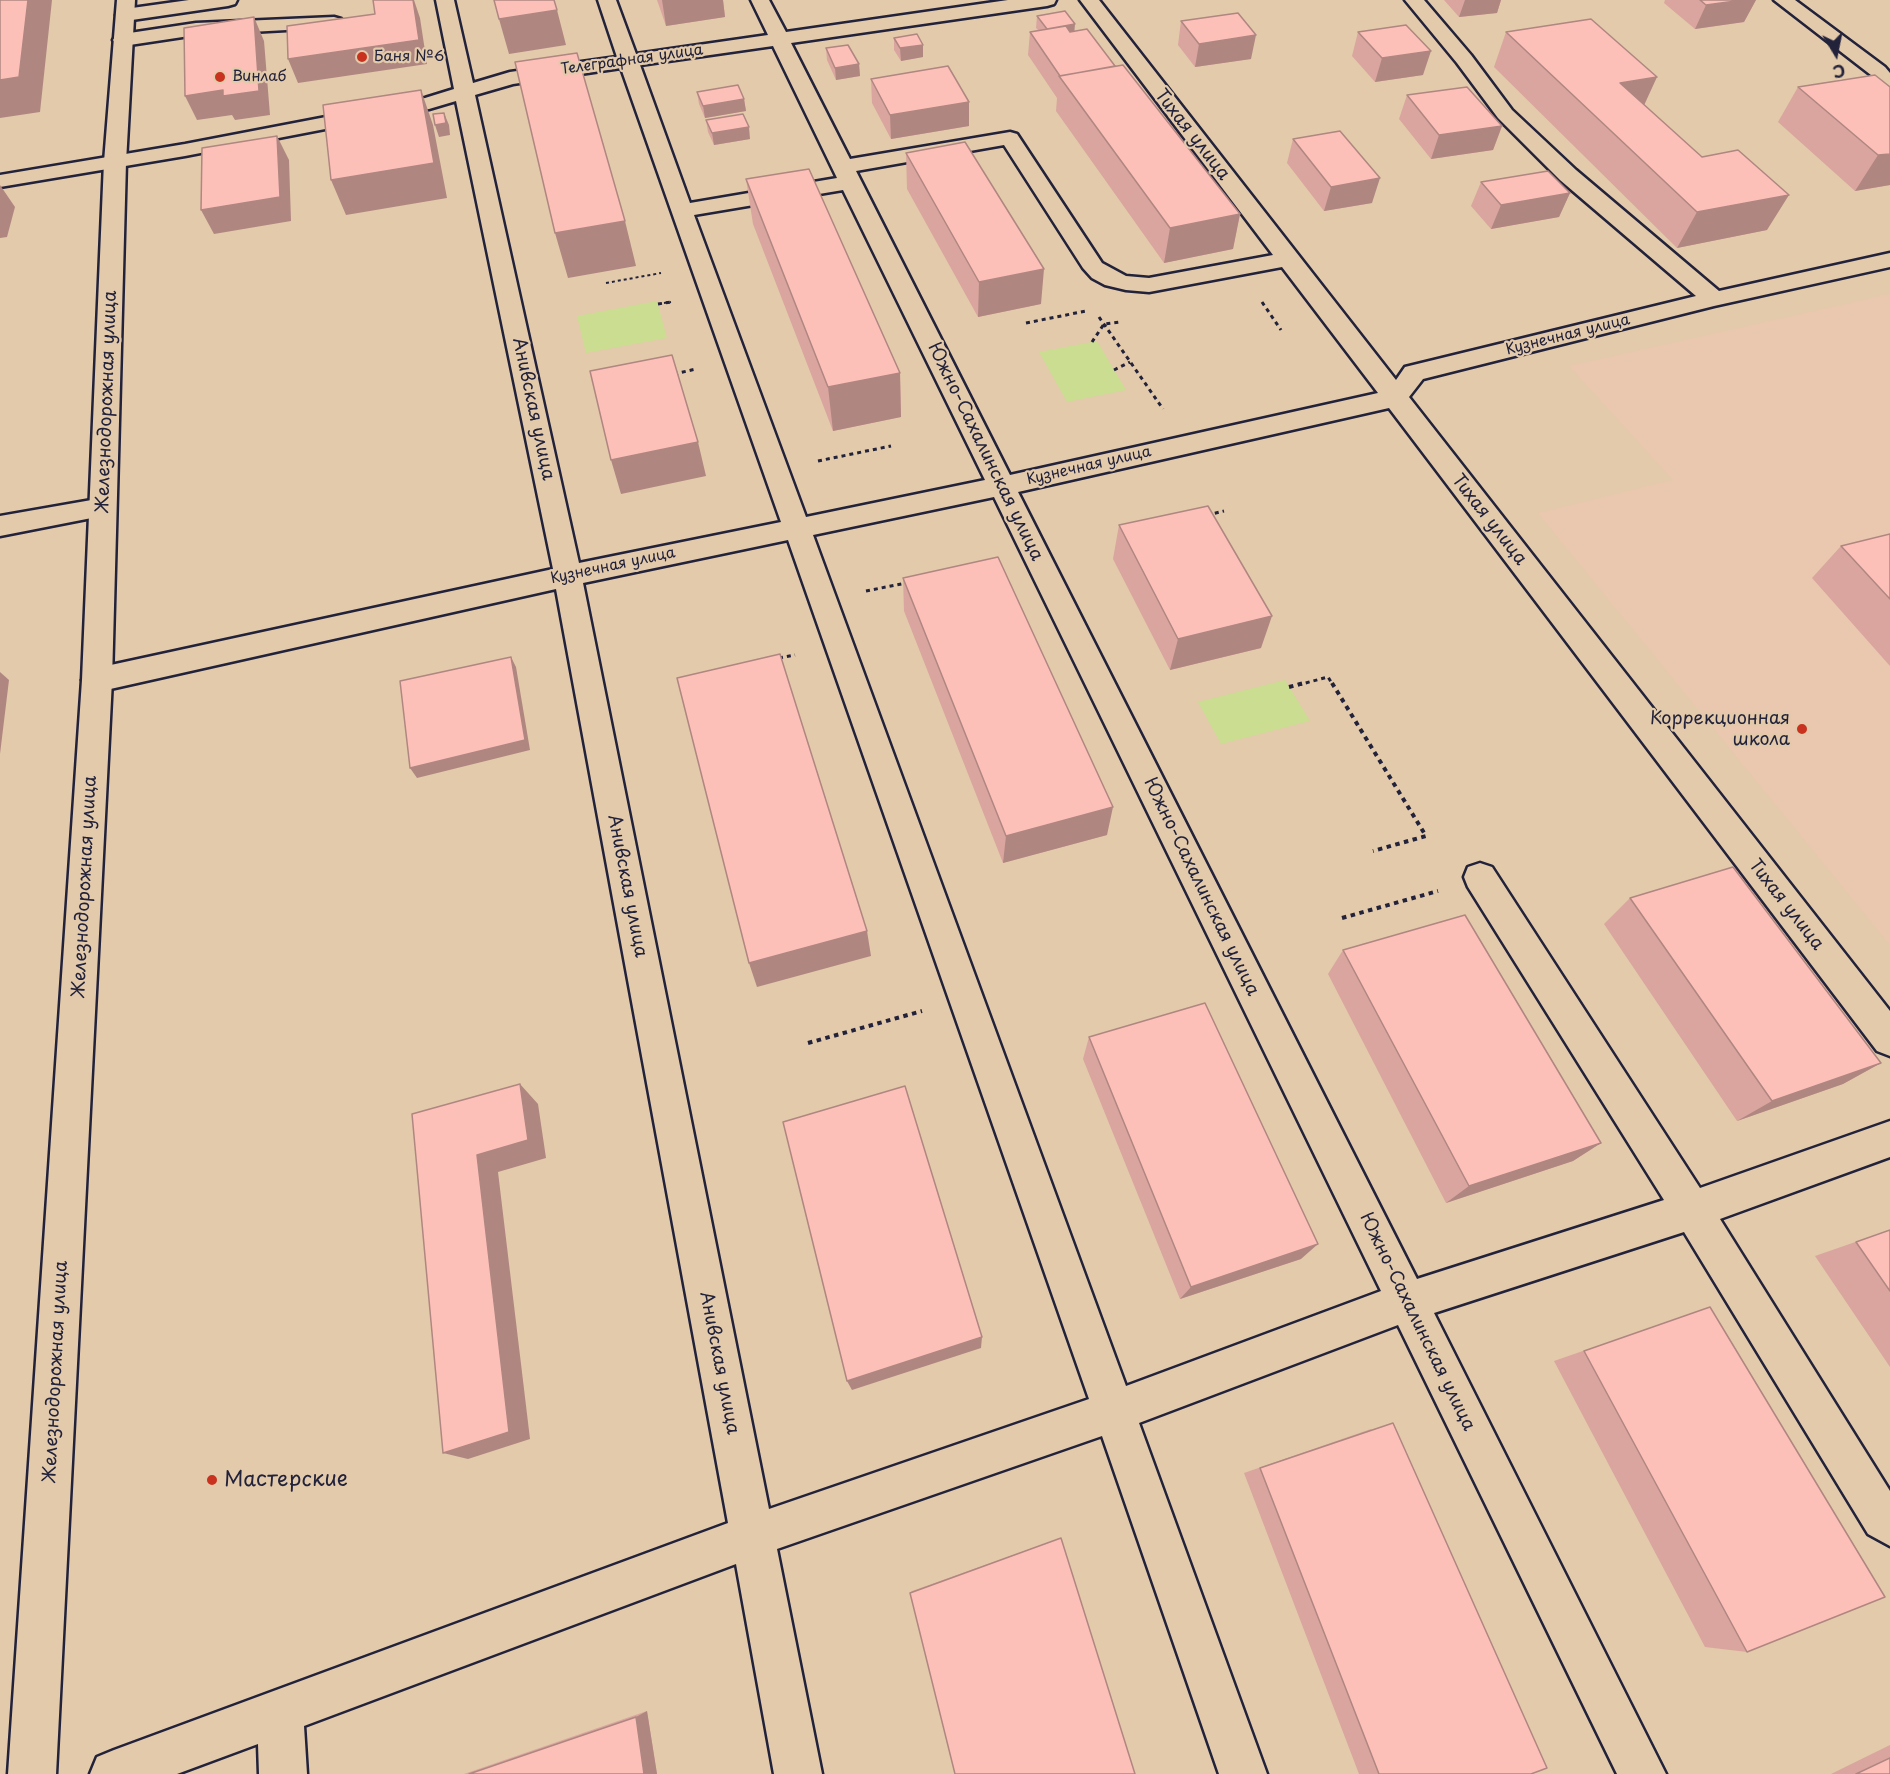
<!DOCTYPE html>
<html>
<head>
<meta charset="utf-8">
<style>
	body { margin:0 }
	#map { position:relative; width:1890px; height:1774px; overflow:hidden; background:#e3caab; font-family:"Playpen Sans",sans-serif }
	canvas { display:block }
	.north { position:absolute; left:1806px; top:24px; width:60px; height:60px; -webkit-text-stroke:4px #e3caab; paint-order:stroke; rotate:170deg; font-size:16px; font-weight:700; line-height:24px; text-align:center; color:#22223b }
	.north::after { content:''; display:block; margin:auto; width:21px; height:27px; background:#22223b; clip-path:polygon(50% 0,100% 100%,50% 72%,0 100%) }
</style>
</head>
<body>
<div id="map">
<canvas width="1890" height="1774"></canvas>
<div class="north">С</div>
</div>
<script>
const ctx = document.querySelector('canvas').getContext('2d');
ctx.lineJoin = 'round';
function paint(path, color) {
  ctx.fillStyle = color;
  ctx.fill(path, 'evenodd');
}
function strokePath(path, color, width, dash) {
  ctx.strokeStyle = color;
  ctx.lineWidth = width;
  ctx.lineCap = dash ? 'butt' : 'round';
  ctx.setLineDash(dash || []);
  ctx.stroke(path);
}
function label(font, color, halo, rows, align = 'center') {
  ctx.font = font + ' "Playpen Sans",sans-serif';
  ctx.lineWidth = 4.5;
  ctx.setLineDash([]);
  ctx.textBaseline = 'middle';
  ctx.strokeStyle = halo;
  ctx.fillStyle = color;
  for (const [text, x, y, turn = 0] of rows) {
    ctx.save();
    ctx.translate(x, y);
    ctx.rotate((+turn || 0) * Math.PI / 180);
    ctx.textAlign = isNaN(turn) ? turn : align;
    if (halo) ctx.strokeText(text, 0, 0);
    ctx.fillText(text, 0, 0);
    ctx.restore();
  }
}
paint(new Path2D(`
	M1890,294V945L1538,513L1673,480L1569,366Z`), '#eac7af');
paint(new Path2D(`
	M657,301L667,338L586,353L577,316Z
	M1097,341L1126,390L1067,402L1039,352Z
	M1285,680L1310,721L1221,744L1198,702Z`), '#cadd91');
const minor = new Path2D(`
	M189,0H237L235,4L228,6L125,21L118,19L116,15L118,11L125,9Z
	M436,0H454L473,83L510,72L617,57L598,0H616L636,54L768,35L751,0H769L786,32L1008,0H1056L1054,4L1047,6L791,43L850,159L1010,132L1017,134L1102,263L1126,276L1149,278L1273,255L1080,0H1099L1396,380L1405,367L1696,296L1560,180L1498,118L1457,63L1405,0H1424L1471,55L1512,110L1576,170L1719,291L1890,253V267L1714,306L1423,379L1409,397L1890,1011V1056L1877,1051L1389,408L1018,492L1417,1279L1664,1200L1468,887L1464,877L1468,867L1480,863L1492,867L1700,1188L1890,1121V1157L1720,1219L1890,1491V1546L1868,1534L1684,1232L1434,1313L1666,1774H1617L1398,1325L1139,1423L1267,1774H1219L1102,1436L777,1549L822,1774H774L736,1564L304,1726L307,1774H259L258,1744L177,1774H90L97,1757L114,1750L728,1523L556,589L97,692L87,688L82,680L87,672L97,668L553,569L456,101L429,109L185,156L0,187V175L185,144L425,98L454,89ZM773,46L837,178L690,203L640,65ZM621,68L781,522L579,563L475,95L513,84ZM1004,145L1083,268L1092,278L1105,285L1126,290L1149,292L1282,267L1378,393L1010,475L856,171ZM843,190L985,480L806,517L694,215ZM994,497L1381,1291L1126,1386L813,535ZM788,540L1089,1399L769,1509L583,583Z
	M1774,0H1795L1885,67L1890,73V91L1883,89L1871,75Z
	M334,17L341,19L344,23L341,27L196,35L123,46L116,44L113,40L116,36L123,34L196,23Z
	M103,498L112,500L116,507L112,514L0,536V516Z`);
const major = new Path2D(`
	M117,0H135L126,162L112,680L56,1774H8L82,680L104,162Z`);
strokePath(minor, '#22223b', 5);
strokePath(major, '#22223b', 5);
strokePath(new Path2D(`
	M606,283L661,273
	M664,303L671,302`), '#22223b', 2, [3, 3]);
strokePath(new Path2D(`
	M1262,302L1281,330
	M658,304L671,302
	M1099,317L1163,409
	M1026,323L1086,311
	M1092,342L1104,324L1120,322
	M1114,370L1130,362
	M674,374L696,369
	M818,461L891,446
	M1207,515L1224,511
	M866,591L906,583
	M779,658L795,655
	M1298,685L1328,677L1333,685`), '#22223b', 3, [4, 4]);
strokePath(new Path2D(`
	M1332,683L1426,836L1373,851
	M1289,687L1304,683
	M1342,918L1438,891
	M808,1043L922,1011`), '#22223b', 4, [4.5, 4.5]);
paint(minor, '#e3caab');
paint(major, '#e3caab');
paint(new Path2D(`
	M657,0H723L725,17L666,26Z
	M1444,0H1501L1497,13L1459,17Z
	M1665,0H1756L1744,22L1695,29L1664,3Z
	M1037,16L1075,31L1115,66L1240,214L1233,249L1164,263L1056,111L1057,98L1028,55L1030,32L1038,30L1036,28Z
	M1181,21L1251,59L1195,67L1178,45Z
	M1358,32L1423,75L1375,82L1352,56Z
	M1506,32L1644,105L1702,157L1767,230L1677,248L1494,67Z
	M894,38L923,57L901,61L894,50Z
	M826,48L859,64L860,76L836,80L827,60Z
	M871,79L969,102V126L891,139L872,103Z
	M1798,87H1890V185L1855,191L1778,122Z
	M697,92L744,99L746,111L705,118L699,104Z
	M1407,95L1502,126L1493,150L1431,159L1399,119Z
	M706,120L750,139L714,145L708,132Z
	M1293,139L1372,203L1324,211L1287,163Z
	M906,153L1041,304L978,317L907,189Z
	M746,179L900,373L901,417L833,431L753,224Z
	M1481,182L1570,193L1559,217L1491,229L1471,206Z
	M1119,525L1261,648L1170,670L1113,559Z
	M1890,534V666L1812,578L1841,546Z
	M903,578L1107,835L1003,863L904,611Z
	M1630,898L1881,1063L1843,1084L1737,1121L1604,924Z
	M1343,950L1601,1143L1573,1161L1446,1203L1328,974Z
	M1089,1037L1301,1259L1180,1299L1083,1059Z
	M1890,1230V1367L1815,1256Z
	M1710,1307L1747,1652L1705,1647L1554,1361Z
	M1371,1429L1531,1774H1359L1244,1473Z
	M1061,1538L910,1593L912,1591Z
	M647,1711L657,1774H464Z
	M1890,1745V1774H1831Z`), '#d9a59e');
paint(new Path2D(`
	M28,0H52L40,112L0,118V80Z
	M413,0H414L420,18L427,64L298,83L288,59Z
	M662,0H723L725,17L666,26Z
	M1465,0H1501L1497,13L1459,17Z
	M1743,0H1756L1744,22L1695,29L1706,5Z
	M557,10L566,45L509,54L499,19Z
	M254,17L264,41L270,115L235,120L232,115L197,120L185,96Z
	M1075,24L1074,36L1047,29Z
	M1256,35L1251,59L1195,67L1199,44Z
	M923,45V57L901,61L900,48Z
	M1431,51L1423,75L1375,82L1382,58Z
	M859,64L860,76L836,80L835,68Z
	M1657,77L1641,112L1620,83Z
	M421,90L433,125L447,198L346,215L331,180Z
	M744,99L746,111L705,118L703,106Z
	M969,102V126L891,139L890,115Z
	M444,113L449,125L450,135L439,137L435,125Z
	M1502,126L1493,150L1431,159L1439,135Z
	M749,127L750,139L714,145L712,133Z
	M277,136L289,160L291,221L214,234L201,210Z
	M1890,154V185L1855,191L1878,155Z
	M1380,178L1372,203L1324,211L1331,187Z
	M0,185L15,207L7,237L0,238Z
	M1570,193L1559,217L1491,229L1501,205Z
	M1789,195L1767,230L1677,248L1697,212Z
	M1240,214L1233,249L1164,263L1170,228Z
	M625,221L636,266L568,278L555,233Z
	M1044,269L1041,304L978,317L979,282Z
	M900,373L901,417L833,431L828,387Z
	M698,442L706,476L621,494L611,460Z
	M1272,616L1261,648L1170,670L1178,639Z
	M511,657L516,667L530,750L417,778L410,768Z
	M0,672L9,680L0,754Z
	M1113,807L1107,835L1003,863L1006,836Z
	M867,931L871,956L757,987L749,963Z
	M1881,1063L1843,1084L1737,1121L1772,1101Z
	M520,1084L538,1104L546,1158L498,1172L530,1439L468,1459L443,1453L477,1155Z
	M1601,1143L1573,1161L1446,1203L1469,1186Z
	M1318,1244L1301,1259L1180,1299L1191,1287Z
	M982,1337L981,1348L852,1390L847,1381Z
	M647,1711L657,1774H644L636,1717Z`), '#b08681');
const building = new Path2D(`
	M0,0H28L19,77L0,80Z
	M373,0H413L419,40L288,59L287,26L375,14Z
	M494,0H554L557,10L499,19Z
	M1700,0H1743L1706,5Z
	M1065,11L1075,24L1047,29L1037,16Z
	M1238,13L1256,35L1199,44L1181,21Z
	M254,17L259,91L223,96V90L185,96L184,28Z
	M1591,19L1657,77L1620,83L1702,157L1738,150L1789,195L1697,212L1506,32Z
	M1406,25L1431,51L1382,58L1358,32Z
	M1066,26L1070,32L1087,29L1115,66L1060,76L1030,32Z
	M917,34L923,45L900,48L894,38Z
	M848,45L859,64L835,68L826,48Z
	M577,53L625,221L555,233L515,62Z
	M1123,65L1240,214L1170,228L1059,76Z
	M948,66L969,102L890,115L871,79Z
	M1875,75L1890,87V154L1878,155L1798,87Z
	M738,85L744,99L703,106L697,92Z
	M1467,87L1502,126L1439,135L1407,95Z
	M421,90L434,163L331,180L323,105Z
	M444,113L446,123L435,125L433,114Z
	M743,114L749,127L712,133L706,120Z
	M1340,131L1380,178L1331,187L1293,139Z
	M277,136L280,197L201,210L202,148Z
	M965,142L1044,269L979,282L906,153Z
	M809,169L900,373L828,387L746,179Z
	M1548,171L1570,193L1501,205L1481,182Z
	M672,355L698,442L611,460L590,371Z
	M1208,506L1272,616L1178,639L1119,525Z
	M1890,534V599L1841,546Z
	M998,557L1113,807L1006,836L903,578Z
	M780,654L867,931L749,963L677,678Z
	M511,657L525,740L410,768L400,681Z
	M1733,867L1881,1063L1772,1101L1630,898Z
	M1465,915L1601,1143L1469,1186L1343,950Z
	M1205,1003L1318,1244L1191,1287L1089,1037Z
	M520,1084L528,1140L477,1155L509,1432L443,1453L412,1114Z
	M905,1086L982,1337L847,1381L783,1122Z
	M1890,1230V1291L1856,1242Z
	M1710,1307L1885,1597L1747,1652L1584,1351Z
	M1393,1423L1547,1768L1531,1774H1379L1260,1468Z
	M1061,1538L1135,1774H955L910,1593Z
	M636,1717L644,1774H469Z
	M1890,1758V1774H1856Z`);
paint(building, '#fcc0b8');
strokePath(building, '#b08681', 1.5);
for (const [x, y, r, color] of [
	[362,57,6,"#c8321e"],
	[220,77,6,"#c8321e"],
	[1802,729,6,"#c8321e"],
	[212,1480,6,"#c8321e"]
]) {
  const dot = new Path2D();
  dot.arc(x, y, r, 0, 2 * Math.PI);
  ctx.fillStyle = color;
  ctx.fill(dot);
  strokePath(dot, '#e3caab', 2);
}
label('15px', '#22223b', '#e3caab', [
	["Баня №6",374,57],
	["Винлаб",232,77]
], 'left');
label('15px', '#22223b', '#e3caab', [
	["Телеграфная улица",632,60,-8],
	["Кузнечная улица",1568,335,-14],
	["Кузнечная улица",1089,466,-13],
	["Кузнечная улица",613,566,-12]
]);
label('18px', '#22223b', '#e3caab', [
	["Тихая улица",1192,135,52],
	["Железнодорожная улица",107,402,-88],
	["Анивская улица",533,409,78],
	["Южно-Сахалинская улица",985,452,64],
	["Тихая улица",1489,520,52],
	["Анивская улица",627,886,79],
	["Железнодорожная улица",85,887,-87],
	["Южно-Сахалинская улица",1201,887,64],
	["Тихая улица",1786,905,52],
	["Южно-Сахалинская улица",1417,1322,64],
	["Анивская улица",719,1363,79],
	["Железнодорожная улица",56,1372,-87]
]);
label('18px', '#22223b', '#e3caab', [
	["Коррекционная",1790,719],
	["школа",1790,740]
], 'right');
label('21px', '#22223b', '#e3caab', [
	["Мастерские",224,1480]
], 'left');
</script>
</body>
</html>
